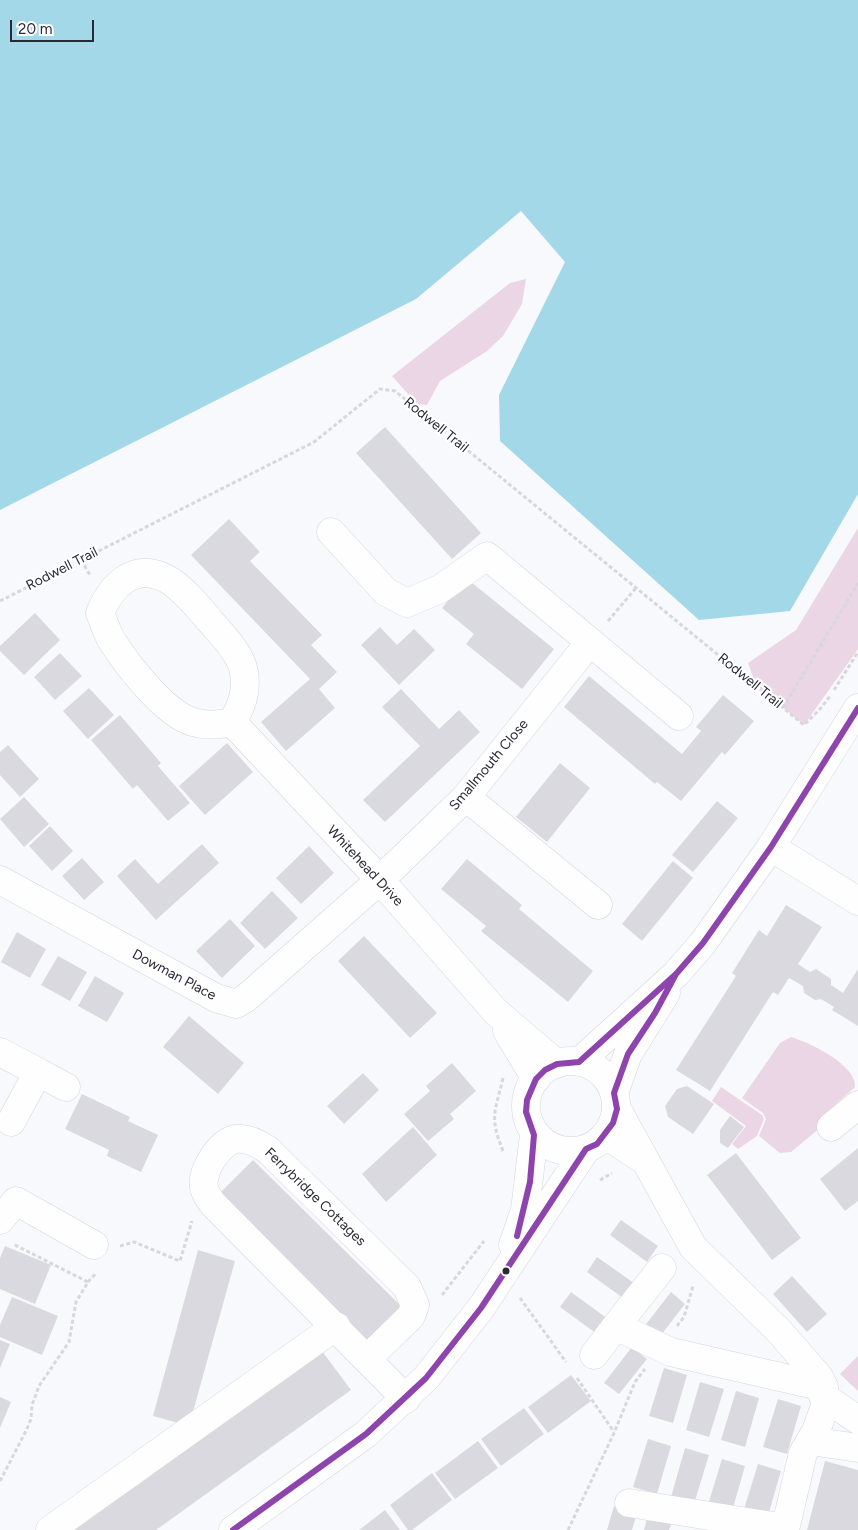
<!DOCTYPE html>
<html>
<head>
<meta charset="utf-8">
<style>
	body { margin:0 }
	#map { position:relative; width:858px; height:1530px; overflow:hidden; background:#f8f9fd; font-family:Figtree,sans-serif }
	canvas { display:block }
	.scale { position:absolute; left:10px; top:20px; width:84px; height:22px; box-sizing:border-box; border:2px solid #282935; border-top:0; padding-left:6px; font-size:15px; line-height:18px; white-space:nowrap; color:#282935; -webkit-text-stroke:4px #fff; paint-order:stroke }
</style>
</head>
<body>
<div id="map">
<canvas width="858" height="1530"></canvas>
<div class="scale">20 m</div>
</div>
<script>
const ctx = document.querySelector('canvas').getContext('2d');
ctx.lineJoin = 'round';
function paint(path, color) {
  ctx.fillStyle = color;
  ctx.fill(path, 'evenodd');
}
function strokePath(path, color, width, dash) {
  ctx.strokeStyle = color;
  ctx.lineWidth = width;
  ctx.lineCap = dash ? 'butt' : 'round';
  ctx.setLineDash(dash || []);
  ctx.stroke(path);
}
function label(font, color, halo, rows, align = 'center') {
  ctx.font = font + ' Figtree,sans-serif';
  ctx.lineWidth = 4.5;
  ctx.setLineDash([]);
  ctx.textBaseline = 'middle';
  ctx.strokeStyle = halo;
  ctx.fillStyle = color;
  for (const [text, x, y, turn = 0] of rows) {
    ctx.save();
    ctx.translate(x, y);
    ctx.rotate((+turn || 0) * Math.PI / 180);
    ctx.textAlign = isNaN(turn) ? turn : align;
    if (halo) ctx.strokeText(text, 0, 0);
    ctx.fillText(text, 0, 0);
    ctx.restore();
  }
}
paint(new Path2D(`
	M526,279L522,304L503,336L487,351L440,381L427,405L417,404L392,376L510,283Z
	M858,528V649L804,725L756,685L748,663L796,630Z
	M791,1037C810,1043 856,1064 855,1087L826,1113L827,1122L791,1152L780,1153L759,1136L766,1119L763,1113L742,1098L780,1043Z
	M721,1087L762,1115L764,1119L757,1136L738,1149L732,1144L746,1126L712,1101Z
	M858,1356V1391L840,1374Z`), '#ead6e4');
paint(new Path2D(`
	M0,0H858V494L790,611L699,620L500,441L499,395L565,262L521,211L416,299L0,510Z`), '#a2d8e7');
paint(new Path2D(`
	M385,427L481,533L452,559L356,453Z
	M229,519L260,552L250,561L322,635L311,645L337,672L319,689L335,708L286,751L261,722L310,679L191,555Z
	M466,578L554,649L522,689L466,644L474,634L442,608Z
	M35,613L60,640L24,675L0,651V646Z
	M380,627L397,645L414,629L435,650L399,685L361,645Z
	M60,653L82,676L55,700L34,677Z
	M589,676L682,754L701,731L696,727L723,695L754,721L725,755L722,752L681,801L657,782L655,784L564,707Z
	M89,688L114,715L88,739L63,711Z
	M401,689L439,729L459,710L480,732L385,822L363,800L420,746L382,707Z
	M120,715L161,763L158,766L190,803L168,821L137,785L133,789L91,740Z
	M227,743L253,772L205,815L179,786Z
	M8,745L39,779L20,797L0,775V752Z
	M560,763L590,788L547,842L516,817Z
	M24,797L49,824L24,847L0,819Z
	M717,801L738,818L693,872L672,855Z
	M50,826L73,851L52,871L29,846Z
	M202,844L219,863L156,920L117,876L135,859L158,884Z
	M309,846L334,873L301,904L276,878Z
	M82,858L104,882L84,900L62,876Z
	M467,859L522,905L519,909L593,971L568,1002L481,931L486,926L441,889Z
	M673,861L693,878L642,941L622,924Z
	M272,891L298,918L265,949L240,923Z
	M786,905L822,927L798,964L810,972L816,969L831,979V985L843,993L858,969V1026L832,1010L834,1007L821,999L815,1000L804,993L803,986L789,978L778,995L773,992L710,1091L676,1070L736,976L732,973L759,930L767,936Z
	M230,919L255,946L222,978L196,951Z
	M17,932L46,949L30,978L1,962Z
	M364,936L437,1013L410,1038L338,961Z
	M58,956L87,972L70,1001L41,985Z
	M95,976L124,993L107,1022L78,1006Z
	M189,1016L244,1063L218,1094L163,1047Z
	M452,1063L476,1091L450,1114L454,1119L428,1141L404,1114L430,1091L426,1086Z
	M363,1073L379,1090L344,1124L327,1106Z
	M687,1086L714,1104L693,1134L668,1117L665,1106L677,1089Z
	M82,1094L130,1117L128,1121L158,1135L141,1172L107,1156L109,1150L65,1129Z
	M730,1116L744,1127L728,1148L720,1143V1130Z
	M413,1127L437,1155L386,1202L362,1174Z
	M858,1148V1201L845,1211L820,1179Z
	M736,1153L801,1238L772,1260L707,1175Z
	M253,1160L404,1309L370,1345L218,1195Z
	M621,1220L658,1246L647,1262L610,1235Z
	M5,1246L51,1265L35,1304L0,1289V1258Z
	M198,1250L235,1261L189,1426L153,1416Z
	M597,1257L634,1283L623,1298L587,1272Z
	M792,1276L827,1314L807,1332L773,1294Z
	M571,1292L608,1319L597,1334L560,1307Z
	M671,1292L685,1304L658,1339L643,1328Z
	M12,1297L58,1316L42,1355L0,1337V1325Z
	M0,1340L10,1344L0,1368Z
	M632,1347L647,1359L619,1394L604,1383Z
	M322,1351L351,1390L156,1530H72Z
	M664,1368L687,1375L673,1423L649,1416Z
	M571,1375L591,1401L548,1433L528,1407Z
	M700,1382L724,1389L709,1437L686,1430Z
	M736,1391L759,1398L745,1447L721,1440Z
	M0,1397L11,1402L0,1428Z
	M778,1399L801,1406L787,1454L763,1447Z
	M524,1408L544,1434L501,1466L481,1439Z
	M648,1439L671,1446L657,1494L633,1487Z
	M478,1441L498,1468L455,1499L435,1473Z
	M685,1448L709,1455L694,1504L671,1497Z
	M722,1459L745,1466L731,1515L707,1508Z
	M825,1461L858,1470V1530H807Z
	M758,1464L781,1471L767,1519L743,1512Z
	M432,1473L452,1500L412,1530H408L390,1505Z
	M614,1506L637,1513L632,1530H607Z
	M385,1510L400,1530H359Z
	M648,1515L672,1522L669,1530H644Z`), '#dbd9e0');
const minor = new Path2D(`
	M331,532L386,592L407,603L440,589L487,556L679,716
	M232,722C242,706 247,692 244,672C241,654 223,636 211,622C199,608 183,588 167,579C135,562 112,584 100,613C104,622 107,633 112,641C128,666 165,714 193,722C207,726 218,725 232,722L380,880L496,1012L557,1064
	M466,797L598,905
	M771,847L858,901
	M0,880L216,998L236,1004L246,998L380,880L466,797L590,642
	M507,1031L536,1079
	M0,1052L38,1072L11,1122
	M38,1072L66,1087
	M617,1109L693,1247L779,1331L819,1377L824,1387L825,1406L816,1431L803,1453L785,1530
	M831,1127L858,1105
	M606,1135L642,1159
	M0,1220L16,1201L94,1245
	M662,1268L616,1326L671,1352L824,1387
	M594,1355L616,1326
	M368,1358L411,1316L415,1305L407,1287L268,1150C258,1143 247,1137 235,1139C219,1143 201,1171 204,1187C205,1193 209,1199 213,1204L406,1399
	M823,1396L858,1420
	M810,1441L858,1448
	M629,1503L785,1528
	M50,1530L336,1326`);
const highway = new Path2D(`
	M526 1106a45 45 0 1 1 90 0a45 45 0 1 1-90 0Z
	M579,1062L676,974L703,943L771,847L858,708
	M614,1093L628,1054L666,993
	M513,1245L525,1210L534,1135
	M233,1530L366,1434L426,1378L481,1308L586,1149`);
strokePath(minor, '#d4d5dd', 29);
strokePath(highway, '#d4d5dd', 29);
strokePath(new Path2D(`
	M81,560L90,575
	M0,601L314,442L380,389L395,391L804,725L820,709L831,695
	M608,621L636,588
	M834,690L858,652
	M783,708L858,583
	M503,1078C495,1113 489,1116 503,1151
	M600,1180L612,1173
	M120,1246L134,1242L180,1261L192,1221
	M88,1282L96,1273
	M442,1295L484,1241
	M520,1298L566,1362
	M677,1326L684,1317L693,1286
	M577,1378L614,1432
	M0,1481L26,1431L31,1419L32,1405L39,1386L69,1342L76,1302L88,1282L13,1244
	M568,1530L614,1433L635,1382L645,1369`), '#d8d8da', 3, [4, 2.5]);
strokePath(minor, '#fefeff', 28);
strokePath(highway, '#fefeff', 28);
strokePath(new Path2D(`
	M517,1236L530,1182L534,1135L526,1112L527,1100L536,1079L545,1070L557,1064L579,1062L676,974L703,943L771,847L858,708
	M233,1530L366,1434L426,1378L481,1308L586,1149L597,1144L613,1123L617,1109L614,1093L628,1054L655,1013L676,974`), '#8e44ad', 6);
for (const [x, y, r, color] of [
	[506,1271,4.5,"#282935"]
]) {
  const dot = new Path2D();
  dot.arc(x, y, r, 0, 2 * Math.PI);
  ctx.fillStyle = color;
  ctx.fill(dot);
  strokePath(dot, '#fff', 2);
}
label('14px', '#282935', '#fff', [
	["Rodwell Trail",436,425,39],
	["Rodwell Trail",62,569,-27],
	["Rodwell Trail",750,681,39],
	["Smallmouth Close",489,765,-50],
	["Whitehead Drive",365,866,47],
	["Dowman Place",174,975,28],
	["Ferrybridge Cottages",315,1197,44]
]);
</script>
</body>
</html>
